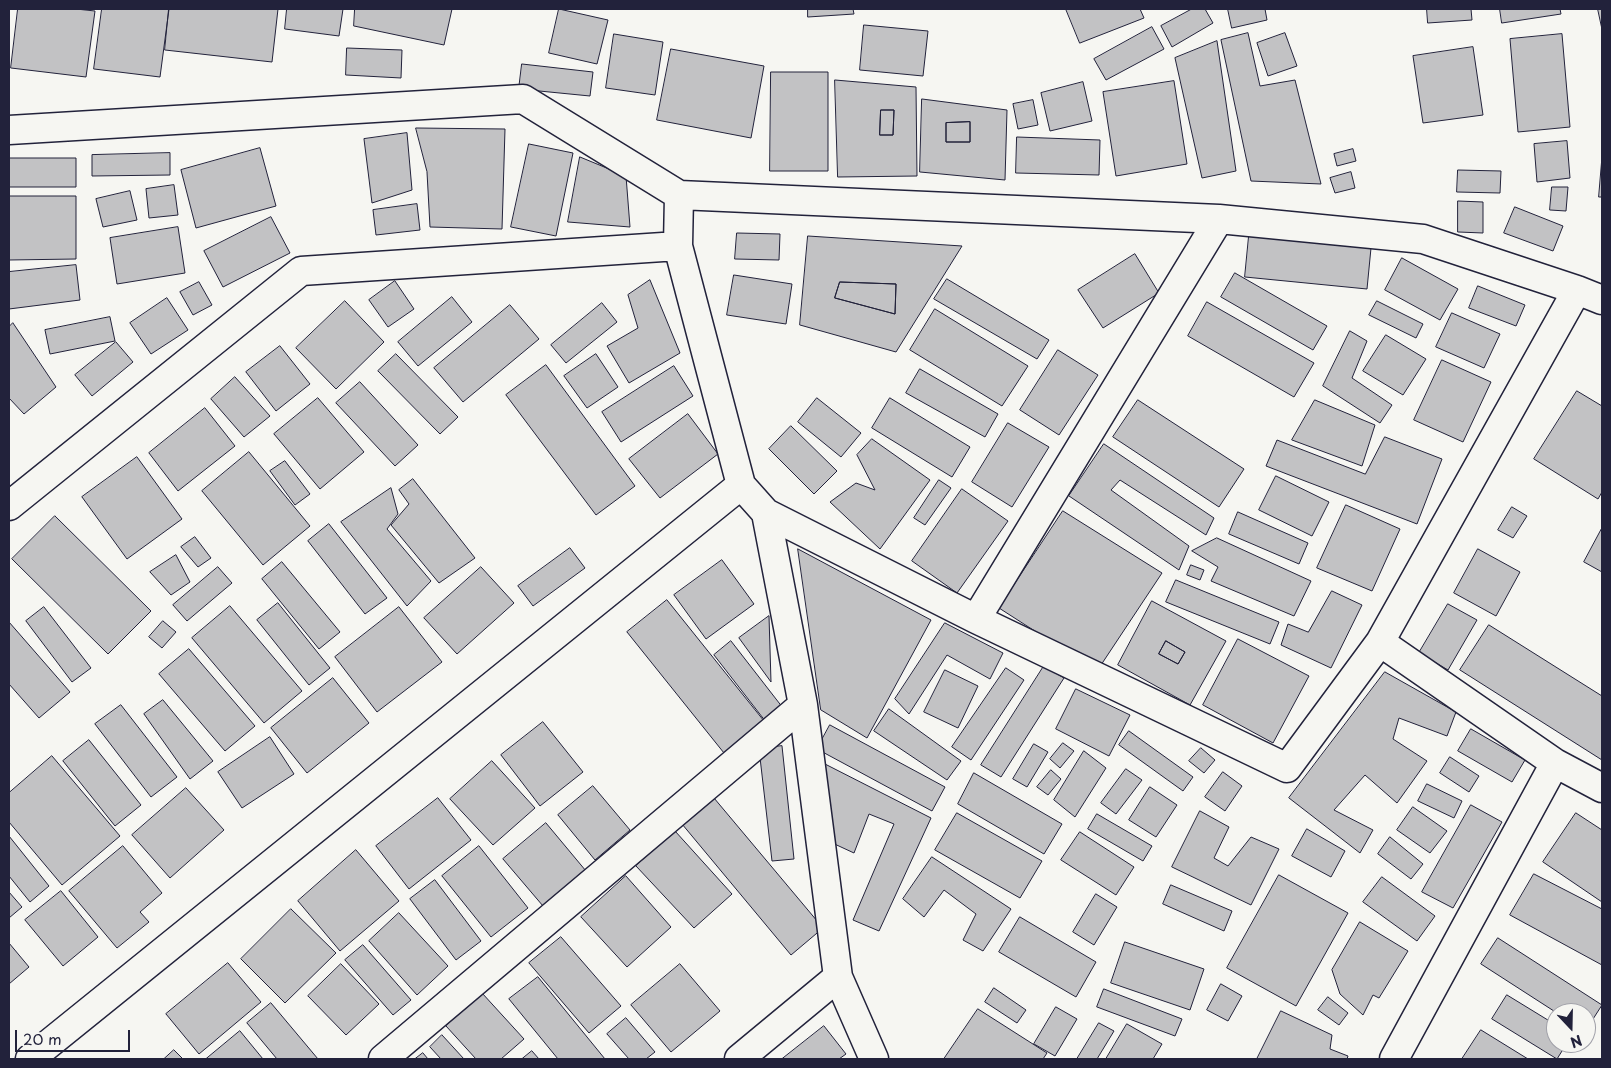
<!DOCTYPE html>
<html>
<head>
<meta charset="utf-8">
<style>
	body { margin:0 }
	#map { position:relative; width:1611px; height:1068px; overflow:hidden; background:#f6f6f2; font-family:"Playpen Sans",sans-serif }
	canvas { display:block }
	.frame { position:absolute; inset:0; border:10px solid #22223b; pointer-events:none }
	.north { position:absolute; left:1546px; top:1003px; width:50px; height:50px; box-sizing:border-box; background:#f6f6f2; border:1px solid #a1a1a9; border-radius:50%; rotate:159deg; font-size:14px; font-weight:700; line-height:20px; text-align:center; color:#22223b }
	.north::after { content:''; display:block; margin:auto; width:18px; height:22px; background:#22223b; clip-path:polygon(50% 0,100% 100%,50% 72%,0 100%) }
	.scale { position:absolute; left:15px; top:1030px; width:115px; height:22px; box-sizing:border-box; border:2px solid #22223b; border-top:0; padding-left:6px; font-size:15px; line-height:18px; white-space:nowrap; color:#22223b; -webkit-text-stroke:4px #f6f6f2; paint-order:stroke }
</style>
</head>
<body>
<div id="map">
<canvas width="1611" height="1068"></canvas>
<div class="frame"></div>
<div class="north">N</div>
<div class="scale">20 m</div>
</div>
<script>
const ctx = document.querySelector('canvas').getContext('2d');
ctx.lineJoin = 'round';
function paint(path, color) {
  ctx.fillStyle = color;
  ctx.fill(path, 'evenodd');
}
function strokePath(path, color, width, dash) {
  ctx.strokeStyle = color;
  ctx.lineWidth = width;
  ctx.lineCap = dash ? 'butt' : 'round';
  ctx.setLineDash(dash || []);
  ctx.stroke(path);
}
const building = new Path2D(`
	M18,9H76L95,11L86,77L11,68Z
	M102,9H169L160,77L94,69Z
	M169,9H278L272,62L165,50Z
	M287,9H343L339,36L285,29Z
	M355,9H452L444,45L354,26Z
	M559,9L608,20L597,64L549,53Z
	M808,9H853L854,14L808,17Z
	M1066,9H1140L1144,18L1080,43Z
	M1192,9H1205L1213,23L1172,47L1161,26Z
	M1228,9H1265L1267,20L1232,28Z
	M1427,9H1471L1472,20L1428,23Z
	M1500,9H1560L1561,14L1502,23Z
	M1598,9H1602V29Z
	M864,25L928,31L923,76L860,70Z
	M1152,27L1164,49L1106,80L1094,59Z
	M1248,33L1260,86L1295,80L1321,184L1251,181L1221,40Z
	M1285,33L1297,66L1268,76L1257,43Z
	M614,34L663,42L655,95L606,88Z
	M1562,34L1570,127L1518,132L1510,39Z
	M1217,41L1236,171L1202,178L1175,58Z
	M1473,47L1483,115L1423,123L1413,56Z
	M347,48L402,50L401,78L346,75Z
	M671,49L764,66L751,138L657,120Z
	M522,64L593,72L590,96L519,89Z
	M771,72H828V171H770Z
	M835,80L916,87L917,176L838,177ZM881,110H894L893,135H880Z
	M1174,81L1187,164L1116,176L1103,92Z
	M1083,82L1092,121L1050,131L1041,93Z
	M922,99L1007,110L1005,180L920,172ZM970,122V142H946V123Z
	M1033,100L1038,125L1018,129L1013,104Z
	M881,110H894L893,135H880Z
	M970,122V142H946V123Z
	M416,128L505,129L502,229L430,227L427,172Z
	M407,133L412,190L372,203L364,139Z
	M1017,137L1100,140L1099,175L1016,173Z
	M1567,141L1570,178L1537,182L1534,144Z
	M529,144L573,153L556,236L511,227Z
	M260,148L276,206L196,228L181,170Z
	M1353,149L1356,161L1337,166L1334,154Z
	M170,153V175L92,176V155Z
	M580,157L626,176L630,227L568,222Z
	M1602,157V197H1599Z
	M9,158H76V187H9Z
	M1458,170L1501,171L1500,193L1457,192Z
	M1351,172L1355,188L1335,193L1330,178Z
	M174,185L178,215L149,218L146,189Z
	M1552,187H1568L1566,211L1550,210Z
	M130,191L137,220L103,227L96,199Z
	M9,196H76V259L9,260Z
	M1458,201L1483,202V233L1458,232Z
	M417,204L420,230L376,235L373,210Z
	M1515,207L1563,226L1553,251L1504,233Z
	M271,217L290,253L223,287L204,251Z
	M178,227L185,273L117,284L110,238Z
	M737,233L780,234L779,260L735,259Z
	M808,236L962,246L896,352L800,325ZM840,282L896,284L895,314L835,298Z
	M1249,236L1371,248L1367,289L1245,277Z
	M1135,254L1159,293L1103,328L1078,290Z
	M1402,258L1458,289L1440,320L1385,290Z
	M76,265L80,300L9,309V272Z
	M1235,273L1327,326L1313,350L1221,297Z
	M734,275L792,284L786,324L727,315Z
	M947,279L1049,340L1037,359L934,299Z
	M650,280L680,353L629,383L607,346L638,328L628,295Z
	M395,281L414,309L388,327L369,300Z
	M199,282L212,305L193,315L180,292Z
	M840,282L896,284L895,314L835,298Z
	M1478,286L1525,305L1516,326L1469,308Z
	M452,297L472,322L418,366L398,342Z
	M167,298L188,330L151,354L130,323Z
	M345,301L384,342L336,389L296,348Z
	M1377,301L1423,324L1416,338L1369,315Z
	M1207,302L1314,363L1294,397L1188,336Z
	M602,303L617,322L566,363L551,345Z
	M510,305L539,339L463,402L434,368Z
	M935,309L1028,366L1002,406L910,350Z
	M1452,313L1500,334L1484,368L1436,347Z
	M110,317L115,341L50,354L45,330Z
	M13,323L56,387L24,414L9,398V327Z
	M1350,331L1367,341L1352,378L1392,405L1380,423L1323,386Z
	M1386,335L1426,359L1403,395L1363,371Z
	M116,342L133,362L92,396L75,375Z
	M280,346L310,384L276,411L246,372Z
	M1058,350L1098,375L1059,435L1020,410Z
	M396,354L458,417L440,434L378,371Z
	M596,354L618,387L587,408L564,376Z
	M1442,360L1491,382L1463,442L1414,420Z
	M546,365L635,486L596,515L506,395Z
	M674,366L693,396L621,442L602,412Z
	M920,369L998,414L985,437L906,393Z
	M235,377L270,416L244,437L211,399Z
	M360,382L418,445L395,466L336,403Z
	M1577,391L1602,406V492L1598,499L1534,459Z
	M318,398L364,452L320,489L274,434Z
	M817,398L861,433L841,457L798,422Z
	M890,398L970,447L952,477L872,428Z
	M1138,400L1244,469L1219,507L1113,437Z
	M1315,400L1375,425L1362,466L1292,440Z
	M205,408L235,446L178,491L149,453Z
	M688,414L718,454L660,498L629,459Z
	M1008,423L1049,447L1012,507L972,482Z
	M791,426L837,471L814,494L769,449Z
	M1385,437L1442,459L1417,524L1266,466L1277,440L1365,474Z
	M872,439L930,480L880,549L830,502L856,483L875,490L857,455Z
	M1104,444L1214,518L1206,535L1120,480L1111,490L1189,546L1179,570L1069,496Z
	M249,452L310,526L263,565L202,491Z
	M137,457L182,519L127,559L82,497Z
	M285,461L310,494L295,505L270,471Z
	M1276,476L1329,502L1312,536L1259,510Z
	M413,479L475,558L439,583L391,525L409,504L399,490Z
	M939,480L951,488L925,525L914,518Z
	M391,488L398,514L387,529L431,581L407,606L341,522Z
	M962,489L1008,521L957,593L912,561Z
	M1346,505L1400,529L1372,591L1317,568Z
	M1512,507L1527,516L1513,538L1498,530Z
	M1063,511L1162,573L1097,671L999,608Z
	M1238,512L1308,543L1299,564L1229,534Z
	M55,516L151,611L108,654L12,559Z
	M329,524L387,598L365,614L308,541Z
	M1602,528V572L1584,562Z
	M195,537L211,558L198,567L181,547Z
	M1217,538L1311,581L1294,616L1211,581L1218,567L1192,551Z
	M570,548L585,568L533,606L518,586Z
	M798,549L931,620L867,738L821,710Z
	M1478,549L1520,572L1496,616L1454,593Z
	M176,555L190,582L171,595L150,572Z
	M722,560L754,604L706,639L674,595Z
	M282,562L340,632L319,649L262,579Z
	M1191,565L1204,570L1200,580L1187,575Z
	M218,567L232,583L187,621L173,605Z
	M481,567L514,603L457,654L424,618Z
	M1176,580L1279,622L1270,644L1166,602Z
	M1332,591L1362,605L1331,668L1281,645L1288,624L1308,632Z
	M667,600L764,721L724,753L627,632Z
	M1152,601L1226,641L1190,705L1118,665ZM1166,641L1185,652L1178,664L1159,654Z
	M278,603L330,668L309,685L257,620Z
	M1448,604L1477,620L1448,670L1419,653Z
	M230,606L302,691L264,723L192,638Z
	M44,607L91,668L72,682L26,621Z
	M399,607L442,662L377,712L335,657Z
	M769,616L771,682L739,638Z
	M163,621L176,632L162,648L149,637Z
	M9,622L70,692L39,718L9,684Z
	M945,623L1003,653L990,679L947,655L909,714L895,699Z
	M1489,625L1602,696V760L1460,670Z
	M1238,639L1309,676L1273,743L1203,705Z
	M731,641L783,708L766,722L714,655Z
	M1166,641L1185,652L1178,664L1159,654Z
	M189,649L255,726L225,751L159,674Z
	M1044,666L1064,678L1001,777L981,765Z
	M1006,668L1024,680L971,760L952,747Z
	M945,670L978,686L958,728L924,712Z
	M1385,672L1456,712L1447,736L1399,718L1393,739L1427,761L1397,803L1365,775L1334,810L1373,830L1360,853L1289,798Z
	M333,678L369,723L307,773L271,728Z
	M1076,689L1130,715L1109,756L1056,729Z
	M163,700L213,761L190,779L144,714Z
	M121,705L177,777L151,797L95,724Z
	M889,709L961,761L947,780L874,731Z
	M543,722L583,772L540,806L501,755Z
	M830,725L945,787L932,811L817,749Z
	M1471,729L1525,760L1512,782L1458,751Z
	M1129,731L1193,777L1183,791L1119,745Z
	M270,737L294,774L242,808L218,772Z
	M89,740L141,805L115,826L63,761Z
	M1063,743L1074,751L1060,768L1050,759Z
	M1034,744L1048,752L1027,787L1013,779Z
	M782,746L794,859L772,861L759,749Z
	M1201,748L1215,760L1204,773L1189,761Z
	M1084,751L1106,768L1075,817L1054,800Z
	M52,756L120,836L62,885L9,822V793Z
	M1450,757L1479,776L1469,792L1440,773Z
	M492,761L535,808L493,845L450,799Z
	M823,763L931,818L879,931L853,920L894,824L869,814L854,853L828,841Z
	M1126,769L1142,780L1116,814L1101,803Z
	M1051,770L1061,779L1048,795L1037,787Z
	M1223,772L1242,786L1225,811L1205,797Z
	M974,773L1062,824L1044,854L958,804Z
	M1427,784L1462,801L1454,818L1418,801Z
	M593,786L630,830L595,860L558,815Z
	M1150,787L1177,805L1156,837L1129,820Z
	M186,788L224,830L170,878L132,835Z
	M438,798L471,840L409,889L376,846Z
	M714,798L823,928L791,955L682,824Z
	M1471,805L1502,822L1453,908L1422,892Z
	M1413,807L1447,831L1430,853L1397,830Z
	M1200,811L1229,827L1214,858L1228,866L1251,837L1279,849L1251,905L1172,867Z
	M957,813L1042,861L1020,898L935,850Z
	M1576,813L1602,830V902L1543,862Z
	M1097,814L1152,846L1143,861L1088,829Z
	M546,823L586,871L543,906L503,859Z
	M1307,829L1345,851L1331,877L1292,856Z
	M675,831L732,894L694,928L636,866Z
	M1080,832L1134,867L1116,895L1061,860Z
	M9,836L49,886L30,902L9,876Z
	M1390,837L1423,864L1411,879L1378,854Z
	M123,846L162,893L140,912L149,922L117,948L69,891Z
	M479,846L528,908L491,937L442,876Z
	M356,850L399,901L340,951L298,901Z
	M932,857L1011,909L983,951L963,940L976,914L944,890L924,917L903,899Z
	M1534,874L1602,909V965L1510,915Z
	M1279,875L1348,913L1296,1006L1227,968Z
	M626,876L671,927L627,967L581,917Z
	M1382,877L1435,916L1417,941L1363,902Z
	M435,880L481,941L456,960L410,899Z
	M1171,885L1232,911L1224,931L1163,904Z
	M61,891L98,937L63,966L25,920Z
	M9,892L22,907L9,918Z
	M1096,894L1117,907L1094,945L1073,932Z
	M291,909L336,953L285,1003L241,959Z
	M399,913L448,966L417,995L369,941Z
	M1020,917L1096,962L1076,997L999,952Z
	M1360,922L1408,951L1379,998L1373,995L1363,1015L1340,994L1332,970Z
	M561,937L621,1006L589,1033L529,963Z
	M1498,938L1602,1005L1586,1030V1013H1557L1481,964Z
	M1125,942L1204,969L1190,1010L1111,983Z
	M9,943L29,967L9,984Z
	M363,945L411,1000L393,1015L345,960Z
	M228,963L261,1002L199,1054L166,1014Z
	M341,964L379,1004L346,1035L308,996Z
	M680,964L720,1011L671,1052L631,1005Z
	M538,977L605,1059H558L509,999Z
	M1221,984L1242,996L1228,1021L1207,1010Z
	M994,988L1026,1010L1017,1023L985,1002Z
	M1104,989L1182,1019L1175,1036L1097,1007Z
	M482,993L524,1039L501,1059H476L446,1026Z
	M1507,995L1556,1025V1043H1567L1557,1059L1492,1019Z
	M1328,997L1348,1013L1339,1025L1318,1010Z
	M271,1003L318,1059H277L247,1023Z
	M1056,1007L1077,1019L1055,1056L1034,1044Z
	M978,1009L1047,1053L1043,1059H944Z
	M1281,1011L1332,1035L1330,1049L1348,1056L1347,1059H1257Z
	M626,1018L655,1052L646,1059H629L607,1034Z
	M1099,1023L1114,1031L1097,1059H1077Z
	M1127,1024L1162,1044L1153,1059H1106Z
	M824,1026L846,1054L839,1059H782Z
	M1481,1030L1528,1059H1462Z
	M240,1031L263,1059H206Z
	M442,1035L464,1059H441L430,1047Z
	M174,1050L183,1059H164Z
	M532,1051L539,1059H522Z
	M423,1053L428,1059H415Z`);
paint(building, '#c2c2c4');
strokePath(building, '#22223b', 1);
const street = new Path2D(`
	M9,130L523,99L679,195L1219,219L1423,239L1577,290L1602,300
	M679,195L678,246L741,485L766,513L803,705L838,977L874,1059
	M9,506L301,271L678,246
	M766,513L976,619L1287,768L1380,642L1577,290
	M976,619L1219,219
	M1380,642L1555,763L1602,788
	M30,1059L741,485
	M383,1059L803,705
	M739,1059L838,977
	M1394,1059L1555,763`);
strokePath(street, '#22223b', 31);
strokePath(street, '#f6f6f2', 28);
</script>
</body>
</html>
